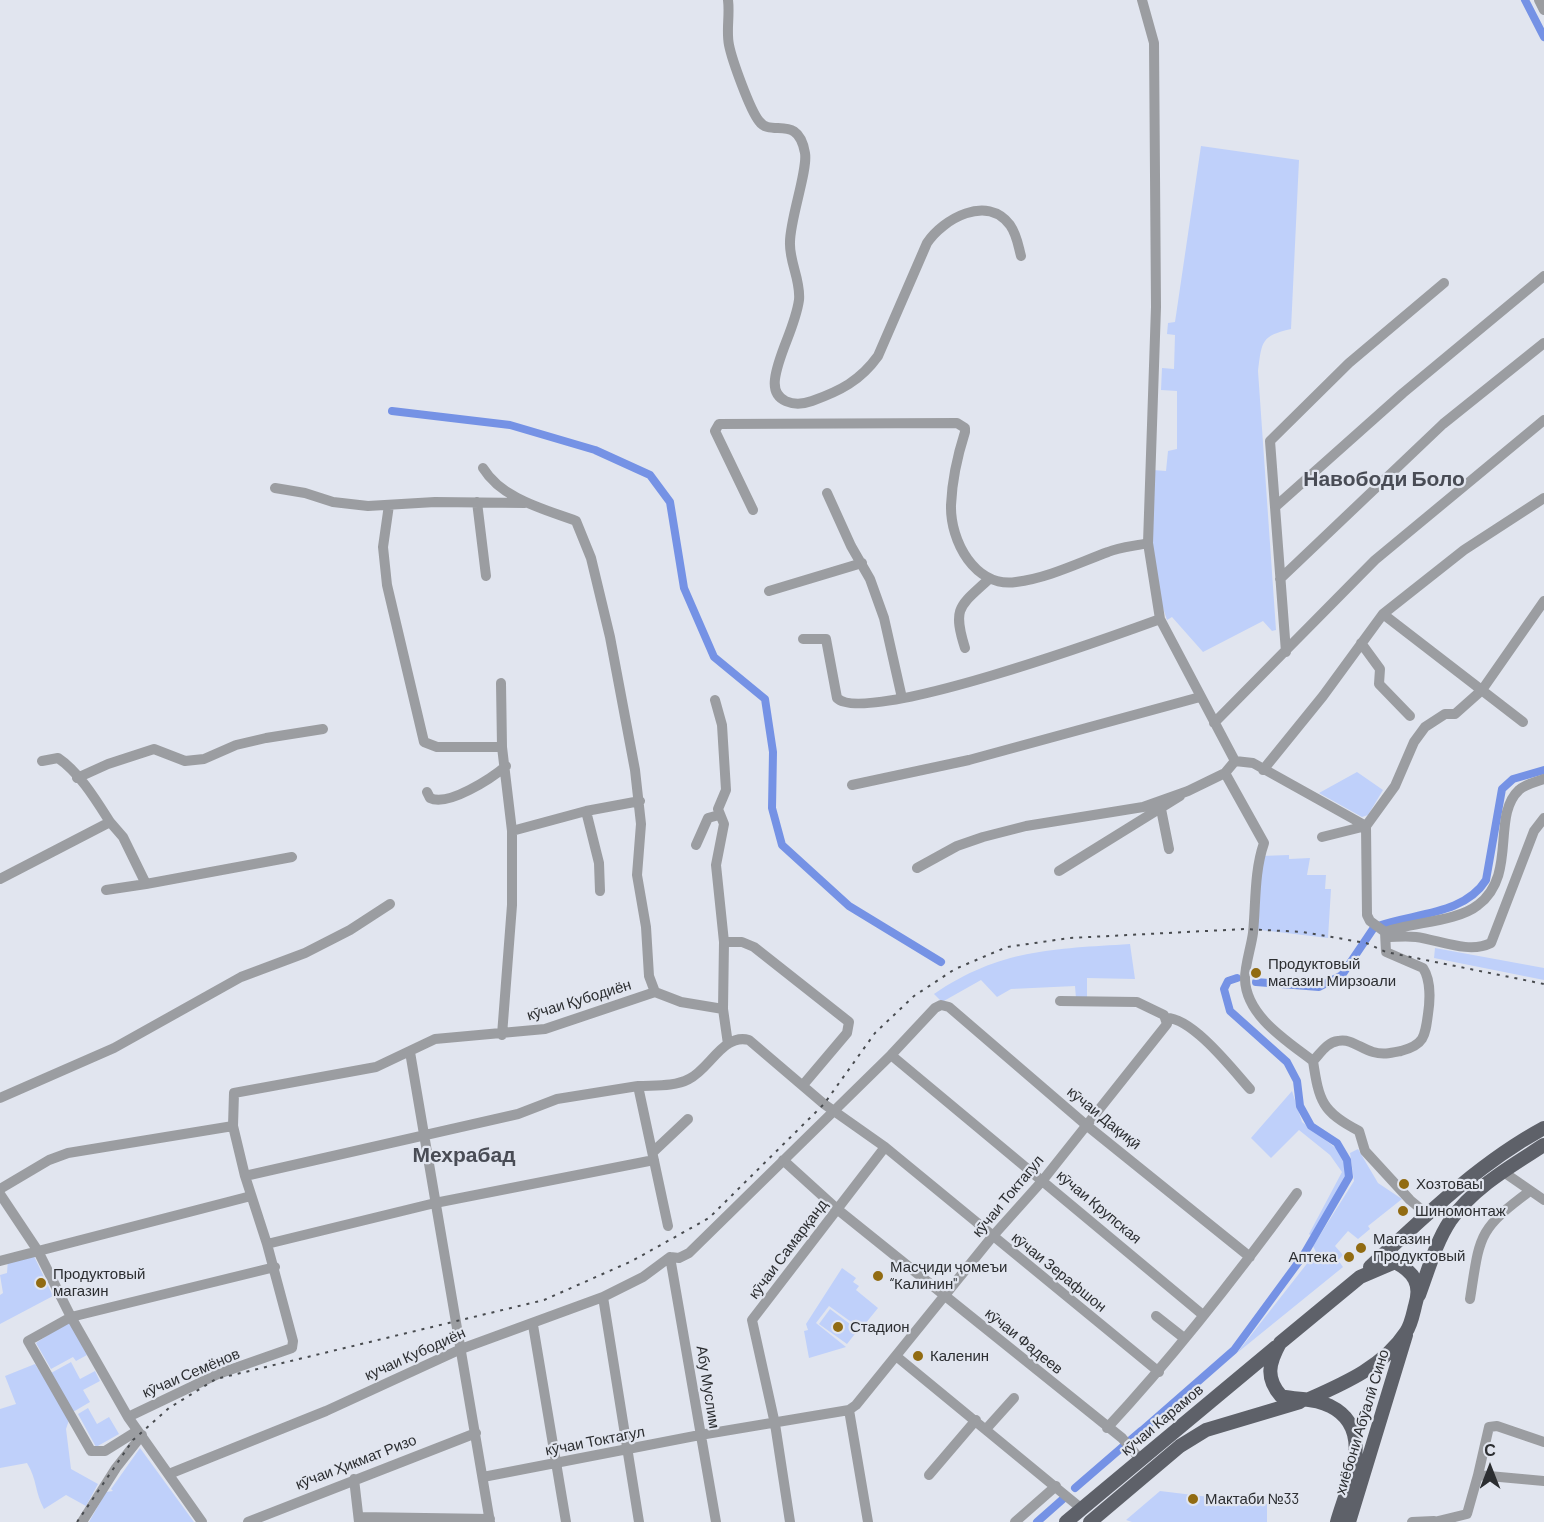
<!DOCTYPE html>
<html>
<head>
<meta charset="utf-8">
<style>
	body { margin:0 }
	#map { position:relative; width:1544px; height:1522px; overflow:hidden; background:#e1e5ef; font-family:Barlow,sans-serif }
	canvas { display:block }
	.north { position:absolute; left:1460px; top:1438px; width:60px; height:60px; -webkit-text-stroke:4px #e1e5ef; paint-order:stroke; rotate:0deg; font-size:16px; font-weight:700; line-height:24px; text-align:center; color:#2c2e31 }
	.north::after { content:''; display:block; margin:auto; width:21px; height:27px; background:#2c2e31; clip-path:polygon(50% 0,100% 100%,50% 72%,0 100%) }
</style>
</head>
<body>
<div id="map">
<canvas width="1544" height="1522"></canvas>
<div class="north">С</div>
</div>
<script>
const ctx = document.querySelector('canvas').getContext('2d');
ctx.lineJoin = 'round';
function paint(path, color) {
  ctx.fillStyle = color;
  ctx.fill(path, 'evenodd');
}
function strokePath(path, color, width, dash) {
  ctx.strokeStyle = color;
  ctx.lineWidth = width;
  ctx.lineCap = dash ? 'butt' : 'round';
  ctx.setLineDash(dash || []);
  ctx.stroke(path);
}
function label(font, color, halo, rows, align = 'center') {
  ctx.font = font + ' Barlow,sans-serif';
  ctx.lineWidth = 4.5;
  ctx.setLineDash([]);
  ctx.textBaseline = 'middle';
  ctx.strokeStyle = halo;
  ctx.fillStyle = color;
  for (const [text, x, y, turn = 0] of rows) {
    ctx.save();
    ctx.translate(x, y);
    ctx.rotate((+turn || 0) * Math.PI / 180);
    ctx.textAlign = isNaN(turn) ? turn : align;
    if (halo) ctx.strokeText(text, 0, 0);
    ctx.fillText(text, 0, 0);
    ctx.restore();
  }
}
paint(new Path2D(`
	M1201,146L1299,160L1291,329C1261,336 1262,341 1258,371L1276,630L1272,631L1263,621L1203,652L1172,617L1167,620L1155,584L1150,544L1153,470L1166,471L1168,451L1177,449V391L1161,390L1162,368L1174,369L1175,335L1167,334L1168,323L1175,322Z
	M1357,772L1383,790L1368,815L1362,817L1319,793Z
	M1289,855V859L1310,858L1307,875H1326L1325,889H1331L1328,938L1253,929L1261,856Z
	M1130,944L1135,979L1087,978V998H1076L1075,986L1011,989L997,997L981,980L942,1002L934,994C1000,949 1053,949 1130,944Z
	M1435,948L1544,968V980L1434,958Z
	M1292,1091L1302,1122L1337,1149L1344,1161L1347,1176L1313,1237L1309,1234L1342,1172L1330,1155L1299,1130L1271,1158L1251,1138Z
	M1358,1149L1378,1183L1402,1199L1368,1226L1370,1229L1358,1239L1348,1231L1335,1246L1343,1255L1338,1260L1343,1267L1237,1353L1316,1252L1313,1246L1354,1181L1350,1153Z
	M33,1254L53,1296L0,1324V1295L3,1293L0,1275L7,1273L8,1259Z
	M842,1268L856,1278L853,1282L859,1286L856,1290L878,1308L861,1329L829,1306L816,1323L846,1347L809,1358L804,1331L808,1330L806,1324Z
	M830,1309L858,1330L847,1344L819,1324Z
	M69,1321L87,1355L76,1361L73,1357L51,1369L36,1343Z
	M71,1362L80,1379L95,1371L100,1381L83,1390L90,1402L73,1412L51,1373Z
	M35,1364L70,1417L66,1429L71,1469L98,1484L86,1506L66,1495L44,1509C35,1493 37,1479 27,1463L0,1468V1409L16,1404L5,1376Z
	M88,1408L97,1424L109,1417L119,1434L96,1447L78,1414Z
	M140,1448L194,1522H89L106,1492L113,1491L111,1489Z
	M1160,1491L1267,1504V1522H1132L1126,1520Z`), '#bfd0fa');
strokePath(new Path2D(`
	M1525,0L1544,37
	M392,411L510,425L595,450L650,475L670,502L684,588L714,657L765,699L773,752L772,808L782,845L849,906L941,962
	M1378,926C1414,913 1464,915 1486,880L1502,789L1513,779L1544,770
	M1256,982L1319,987L1342,975L1373,929
	M1138,1434L1234,1350L1303,1256L1349,1177L1347,1160L1337,1143L1311,1126L1300,1106L1297,1081L1287,1062L1230,1011L1224,989L1228,981L1237,978
	M1075,1488L1141,1431
	M1037,1522L1063,1499`), '#7592e5', 8);
strokePath(new Path2D(`
	M728,0C730,15 726,31 729,45C732,60 750,110 759,121C771,138 798,113 805,153C808,170 790,219 790,242C789,262 801,280 799,300C795,328 778,354 775,379C772,403 795,407 812,401C840,391 860,381 878,356L927,243C943,219 987,194 1010,225C1017,235 1018,245 1021,256
	M1142,0L1154,43L1156,307L1148,543L1160,619L1235,761
	M1539,0L1544,10
	M483,468C502,499 544,509 576,521L591,558L610,637L635,770L641,824L637,875L646,927L649,976L655,992
	M275,488L305,493L333,502L368,506L435,502L525,503
	M827,493L851,546L870,579L884,618L902,698
	M477,502L486,576
	M389,505L383,547L387,585L424,742L437,747H502
	M1275,507L1403,393L1544,276
	M753,510L715,431L719,424L957,423L965,428V432C958,454 952,481 951,505C950,541 975,588 1016,582C1048,578 1078,563 1108,552C1120,547 1135,546 1148,543
	M1280,579L1443,424L1544,343
	M769,591L862,563
	M1383,614L1523,722
	M803,639H826L837,698C864,727 1116,635 1160,619
	M1361,643L1380,669L1379,684L1410,716
	M965,648C952,607 960,606 989,579
	M1286,652L1270,441L1349,363L1444,283
	M501,683L502,747L512,831V905L502,1035
	M715,700L722,725L726,790L718,809L724,824L716,865L724,942L723,1009
	M1214,723L1375,560L1544,420
	M1235,761L1253,763L1366,826L1367,915L1370,921L1385,932L1386,952L1423,968C1431,980 1430,1001 1428,1014C1425,1037 1424,1045 1401,1051C1391,1053 1383,1055 1373,1052C1361,1049 1351,1038 1338,1041C1327,1042 1320,1054 1313,1061
	M1263,770L1323,696L1383,614L1464,550L1544,498
	M1225,773L1264,843C1254,872 1256,903 1253,933C1251,948 1245,964 1245,979C1246,1016 1287,1041 1313,1061C1319,1101 1322,1112 1359,1131L1365,1151L1410,1200L1427,1214
	M77,778L108,764L154,749L185,761L204,759L236,745L266,738L323,729
	M852,785L969,760L1200,697
	M427,792L430,798C448,807 492,778 506,766
	M1161,809L1169,849
	M586,811L599,863L600,891
	M110,822L123,837L146,884L292,857
	M512,831L586,811L640,801
	M1322,837L1366,826L1395,786L1414,742L1425,727L1445,714H1455L1482,690L1544,601
	M696,845L708,818L719,815
	M917,868L957,846L983,837L1026,826L1143,807L1188,791L1225,773L1235,761
	M1059,871L1180,796
	M0,879L110,822C96,800 79,772 58,758L42,761
	M106,890L146,884
	M1385,932C1411,922 1457,922 1478,905C1518,875 1491,816 1519,790C1525,784 1536,782 1544,779
	M1386,937C1396,937 1406,936 1416,937C1439,940 1469,954 1491,943L1534,831L1544,818
	M724,942H742L754,947L849,1022L847,1033L803,1085
	M1166,1018C1192,1017 1233,1070 1250,1089
	M410,1052L490,1522
	M891,1055L1203,1315
	M0,1098L114,1048L241,977L305,953L350,930L390,904
	M653,1152L688,1119
	M783,1160L837,1209L1122,1438L1140,1459
	M1502,1171L1544,1200
	M245,1176L518,1114L557,1099L638,1086
	M0,1189L49,1160L68,1153L233,1126
	M0,1194L38,1251L71,1317L128,1417L202,1522
	M668,1226L638,1086C655,1085 674,1087 689,1079C710,1069 723,1033 749,1040L824,1104L885,1147L1159,1372
	M267,1244L245,1176L233,1126L234,1093L376,1067L435,1039L545,1029L655,992L681,1002L723,1009L728,1044
	M670,1257L679,1258L689,1253L891,1055L935,1008L941,1005L949,1007L1085,1124L1250,1257
	M670,1257L716,1522
	M0,1261L251,1196
	M603,1297L639,1522
	M1470,1299C1480,1236 1477,1230 1530,1191
	M1156,1316L1184,1338
	M533,1325L566,1522
	M896,1356L1082,1509
	M849,1410L868,1522
	M128,1417L218,1374L292,1348L293,1341L267,1244L435,1203L654,1160
	M987,1428L1014,1398
	M1107,1428C1176,1354 1238,1274 1297,1193
	M137,1431L105,1451H91L28,1341L71,1317L275,1267
	M169,1474L326,1411L461,1349L603,1297L643,1277L670,1257
	M929,1475L976,1420
	M1478,1475L1489,1427L1497,1426L1544,1442
	M483,1477L700,1435L849,1410L856,1405L992,1237L1043,1180L1167,1024L1164,1015L1137,1002L1060,1001
	M354,1479L359,1522
	M359,1517L490,1519
	M82,1522L116,1468L142,1435
	M248,1522L476,1433
	M790,1522L775,1424L752,1320L885,1147
	M1015,1522L1056,1486
	M1412,1522L1434,1521
	M1434,1522L1467,1514L1478,1475L1544,1481`), '#9b9da1', 10);
strokePath(new Path2D(`
	M1370,1267C1424,1217 1479,1163 1544,1128
	M1419,1295C1428,1271 1436,1242 1450,1221C1474,1187 1510,1167 1544,1145
	M1309,1399C1345,1383 1384,1366 1406,1332C1411,1325 1413,1314 1415,1306C1422,1284 1414,1272 1395,1262L1360,1277L1280,1343C1269,1363 1265,1378 1281,1396C1298,1400 1315,1398 1330,1406C1377,1429 1347,1486 1337,1522
	M1066,1522L1276,1347
	M1090,1522L1180,1446L1206,1430L1300,1402
	M1349,1522L1406,1335`), '#5e6169', 14);
strokePath(new Path2D(`
	M77,1522L133,1440L169,1408L216,1379L544,1300L632,1261L709,1218L824,1104L875,1033L914,996L955,969L1007,947L1070,938L1245,929L1303,932L1366,943L1386,952L1544,984`), '#484b4f', 2, [3, 6]);
for (const [x, y, r, color] of [
	[1256,973,6,"#916b12"],
	[1404,1184,6,"#916b12"],
	[1403,1211,6,"#916b12"],
	[1361,1248,6,"#916b12"],
	[1349,1257,6,"#916b12"],
	[878,1276,6,"#916b12"],
	[41,1283,6,"#916b12"],
	[838,1327,6,"#916b12"],
	[918,1356,6,"#916b12"],
	[1193,1499,6,"#916b12"]
]) {
  const dot = new Path2D();
  dot.arc(x, y, r, 0, 2 * Math.PI);
  ctx.fillStyle = color;
  ctx.fill(dot);
  strokePath(dot, '#e1e5ef', 2);
}
label('15px', '#2c2e31', '#e1e5ef', [
	["Продуктовый",1268,964],
	["магазин Мирзоали",1268,981],
	["Хозтоваы",1416,1184],
	["Шиномонтаж",1415,1211],
	["Магазин",1373,1239],
	["Продуктовый",1373,1256],
	["Аптека",1337,1257,"right"],
	["Масҷиди ҷомеъи",890,1267],
	["“Калинин\"",890,1284],
	["Продуктовый",53,1274],
	["магазин",53,1291],
	["Стадион",850,1327],
	["Каленин",930,1356],
	["Мактаби №33",1205,1499]
], 'left');
label('15px', '#2c2e31', '#e1e5ef', [
	["кӯчаи Қубодиён",579,1000,-17],
	["кӯчаи Дақиқӣ",1104,1118,39],
	["кӯчаи Токтагул",1008,1196,-50],
	["кӯчаи Крупская",1099,1207,40],
	["кӯчаи Самарқанд",788,1249,-53],
	["кӯчаи Зерафшон",1059,1272,39],
	["кӯчаи Фадеев",1024,1341,39],
	["кучаи Кубодиён",415,1354,-24],
	["кӯчаи Семёнов",191,1373,-23],
	["Абу Муслим",708,1387,81],
	["кӯчаи Карамов",1162,1420,-40],
	["хиёбони Абӯалӣ Сино",1362,1422,-73],
	["кӯчаи Токтагул",595,1441,-11],
	["кӯчаи Ҳикмат Ризо",356,1462,-21]
]);
label('bold 21px', '#494c55', '#e1e5ef', [
	["Навободи Боло",1384,479],
	["Мехрабад",464,1155]
]);
</script>
</body>
</html>
